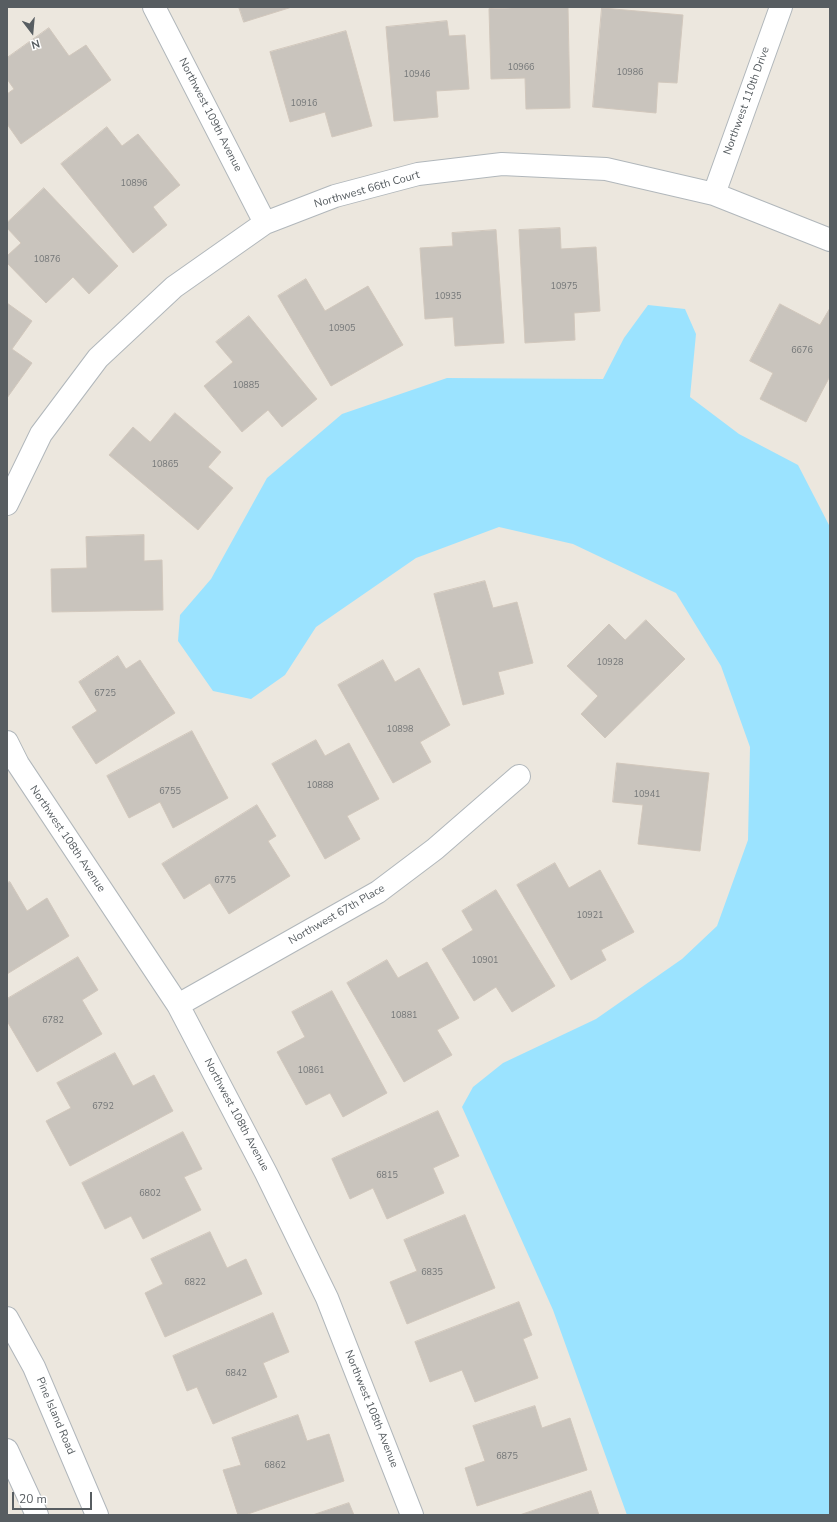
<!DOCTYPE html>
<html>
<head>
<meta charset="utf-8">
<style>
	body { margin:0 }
	#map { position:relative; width:837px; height:1522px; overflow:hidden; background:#ece7de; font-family:"Nunito Sans",sans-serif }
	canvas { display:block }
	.frame { position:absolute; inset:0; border:8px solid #575d61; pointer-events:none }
	.north { position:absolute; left:12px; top:12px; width:40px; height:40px; -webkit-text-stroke:3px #fff; paint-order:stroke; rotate:164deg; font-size:11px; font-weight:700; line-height:16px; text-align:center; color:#575d61 }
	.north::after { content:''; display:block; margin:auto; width:14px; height:18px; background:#575d61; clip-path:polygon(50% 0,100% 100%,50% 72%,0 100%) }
	.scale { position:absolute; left:12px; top:1492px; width:80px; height:18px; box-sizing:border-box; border:2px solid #575d61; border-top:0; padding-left:5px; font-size:12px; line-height:14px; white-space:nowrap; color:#575d61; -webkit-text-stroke:3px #fff; paint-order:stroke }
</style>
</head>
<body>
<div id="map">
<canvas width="837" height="1522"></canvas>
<div class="frame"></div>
<div class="north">N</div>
<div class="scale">20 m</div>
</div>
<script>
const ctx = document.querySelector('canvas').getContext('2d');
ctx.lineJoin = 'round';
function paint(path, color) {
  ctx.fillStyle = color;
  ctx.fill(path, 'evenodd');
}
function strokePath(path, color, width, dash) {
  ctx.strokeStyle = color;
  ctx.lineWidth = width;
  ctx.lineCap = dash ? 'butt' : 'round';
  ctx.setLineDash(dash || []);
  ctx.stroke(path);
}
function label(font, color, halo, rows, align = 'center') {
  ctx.font = font + ' "Nunito Sans",sans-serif';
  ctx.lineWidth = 3;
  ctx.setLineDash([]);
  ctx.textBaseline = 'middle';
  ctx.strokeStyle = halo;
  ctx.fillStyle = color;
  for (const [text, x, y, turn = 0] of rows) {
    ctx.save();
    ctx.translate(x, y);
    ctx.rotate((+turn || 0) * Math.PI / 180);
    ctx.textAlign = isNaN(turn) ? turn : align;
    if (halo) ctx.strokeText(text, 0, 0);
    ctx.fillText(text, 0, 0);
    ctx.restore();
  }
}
paint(new Path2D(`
	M648,305L685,309L696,334L690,397L739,434L798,465L830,527V1515H627L553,1310L462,1107L473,1087L503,1063L596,1019L682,959L717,926L748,840L750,747L721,666L676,593L573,544L499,527L416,558L316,627L285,675L251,699L213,691L178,641L180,615L211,579L267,478L342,414L447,378L603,379L624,338Z`), '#9be3ff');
const building = new Path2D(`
	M239,7H292L244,22Z
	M533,7H568L570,108L526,109L525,78L491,79L489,9Z
	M602,8L683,15L677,83L658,82L656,113L593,107Z
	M447,21L449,36L465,35L469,89L436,91L438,117L394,121L386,27Z
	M49,28L69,56L86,45L111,80L21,144L7,124V94L14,89L7,79V58Z
	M346,31L372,126L332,137L325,112L290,122L270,52Z
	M107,127L122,146L138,134L180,185L153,207L167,225L133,253L61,164Z
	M44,188L118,266L89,294L73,277L46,303L7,263V256L21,243L7,228V223Z
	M560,228L561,249L596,247L600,311L574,313L575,340L525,343L519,230Z
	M496,230L504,343L455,346L453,317L425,319L420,248L453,246L452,233Z
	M306,279L325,311L368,286L403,345L331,386L278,296Z
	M7,303L32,321L12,349L32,363L7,398Z
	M780,304L820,325L830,308V376L806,422L760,399L773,373L750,361Z
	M249,316L317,399L282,427L268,410L242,432L204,386L233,362L216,342Z
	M175,413L221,452L208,467L233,488L198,530L109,455L133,427L150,442Z
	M144,535V561L162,560L163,610L52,612L51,569L87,568L86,537Z
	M485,581L493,608L517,602L533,663L498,672L504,694L463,705L434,594Z
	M646,620L685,659L605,738L581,714L598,696L567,666L609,624L625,640Z
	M118,656L126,669L140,660L175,713L96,764L72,727L97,711L79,682Z
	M383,660L395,682L419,668L450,725L420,742L431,762L393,783L338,685Z
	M192,731L228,798L173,828L160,802L129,818L107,776Z
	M316,740L325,756L349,743L379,799L347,816L360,839L325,859L272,764Z
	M617,763L709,773L700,851L638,844L643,805L613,802Z
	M257,805L276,836L268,841L290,876L229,914L210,883L184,899L162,864Z
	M555,863L569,888L600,870L634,932L601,950L606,960L571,980L517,885Z
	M10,882L27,911L47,898L69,936L7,974V883Z
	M496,890L555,986L512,1012L496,987L474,1001L442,949L473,930L462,911Z
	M78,957L98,990L82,1000L102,1034L37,1072L7,1021V999Z
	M387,960L398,978L427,962L459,1018L437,1030L452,1055L404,1082L347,983Z
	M332,991L387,1093L343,1117L330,1093L306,1105L277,1052L305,1037L292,1012Z
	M115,1053L133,1086L154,1075L173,1111L70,1166L46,1121L71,1108L57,1083Z
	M438,1111L459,1156L433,1168L444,1193L387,1219L373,1188L350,1199L332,1159Z
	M183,1132L202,1169L184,1177L201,1210L143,1239L131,1216L105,1229L82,1183Z
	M465,1215L495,1288L407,1324L390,1282L417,1271L404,1240Z
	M210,1232L227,1268L246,1259L262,1294L165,1337L145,1293L163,1284L151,1259Z
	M519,1302L532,1335L523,1339L538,1378L475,1402L462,1370L430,1382L415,1342Z
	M273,1313L289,1352L263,1363L277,1397L213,1424L197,1387L187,1391L173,1356Z
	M535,1406L542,1428L570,1418L587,1470L477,1506L465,1468L485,1461L473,1426Z
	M298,1415L307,1441L329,1434L344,1481L245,1515H238L223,1470L241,1465L232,1438Z
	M591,1491L599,1515H520Z
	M349,1503L354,1515H313Z`);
paint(building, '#c9c4bd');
strokePath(building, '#d1c7bc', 1);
const minor = new Path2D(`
	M154,7L265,223
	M714,194L781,7
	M7,504L41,434L98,358L174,287L265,223L335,196L418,174L502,164L606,169L714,194L830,240
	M7,742L18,764L178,1005L266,1173L327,1298L412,1515
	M178,1005L378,892L435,849L519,776`);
const secondary = new Path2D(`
	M7,1318L34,1367L97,1515
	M7,1450L37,1515`);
strokePath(minor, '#b1b7bb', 24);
strokePath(secondary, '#b0b6bb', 24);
strokePath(minor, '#fff', 22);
strokePath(secondary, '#fff', 22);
label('9px', '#747778', null, [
	["10966",521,68],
	["10986",630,73],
	["10946",417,75],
	["10916",304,104],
	["10896",134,184],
	["10876",47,260],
	["10975",564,287],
	["10935",448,297],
	["10905",342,329],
	["6676",802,351],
	["10885",246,386],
	["10865",165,465],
	["10928",610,663],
	["6725",105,694],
	["10898",400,730],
	["10888",320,786],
	["6755",170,792],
	["10941",647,795],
	["6775",225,881],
	["10921",590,916],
	["10901",485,961],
	["10881",404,1016],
	["6782",53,1021],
	["10861",311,1071],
	["6792",103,1107],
	["6815",387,1176],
	["6802",150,1194],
	["6835",432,1273],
	["6822",195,1283],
	["6842",236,1374],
	["6875",507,1457],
	["6862",275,1466]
]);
label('11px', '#575d61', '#fff', [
	["Northwest 110th Drive",747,101,-70],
	["Northwest 109th Avenue",210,115,63],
	["Northwest 66th Court",367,190,-16],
	["Northwest 108th Avenue",67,839,56],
	["Northwest 67th Place",337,915,-30],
	["Northwest 108th Avenue",236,1115,62],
	["Northwest 108th Avenue",371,1409,68],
	["Pine Island Road",55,1416,67]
]);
</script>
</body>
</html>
